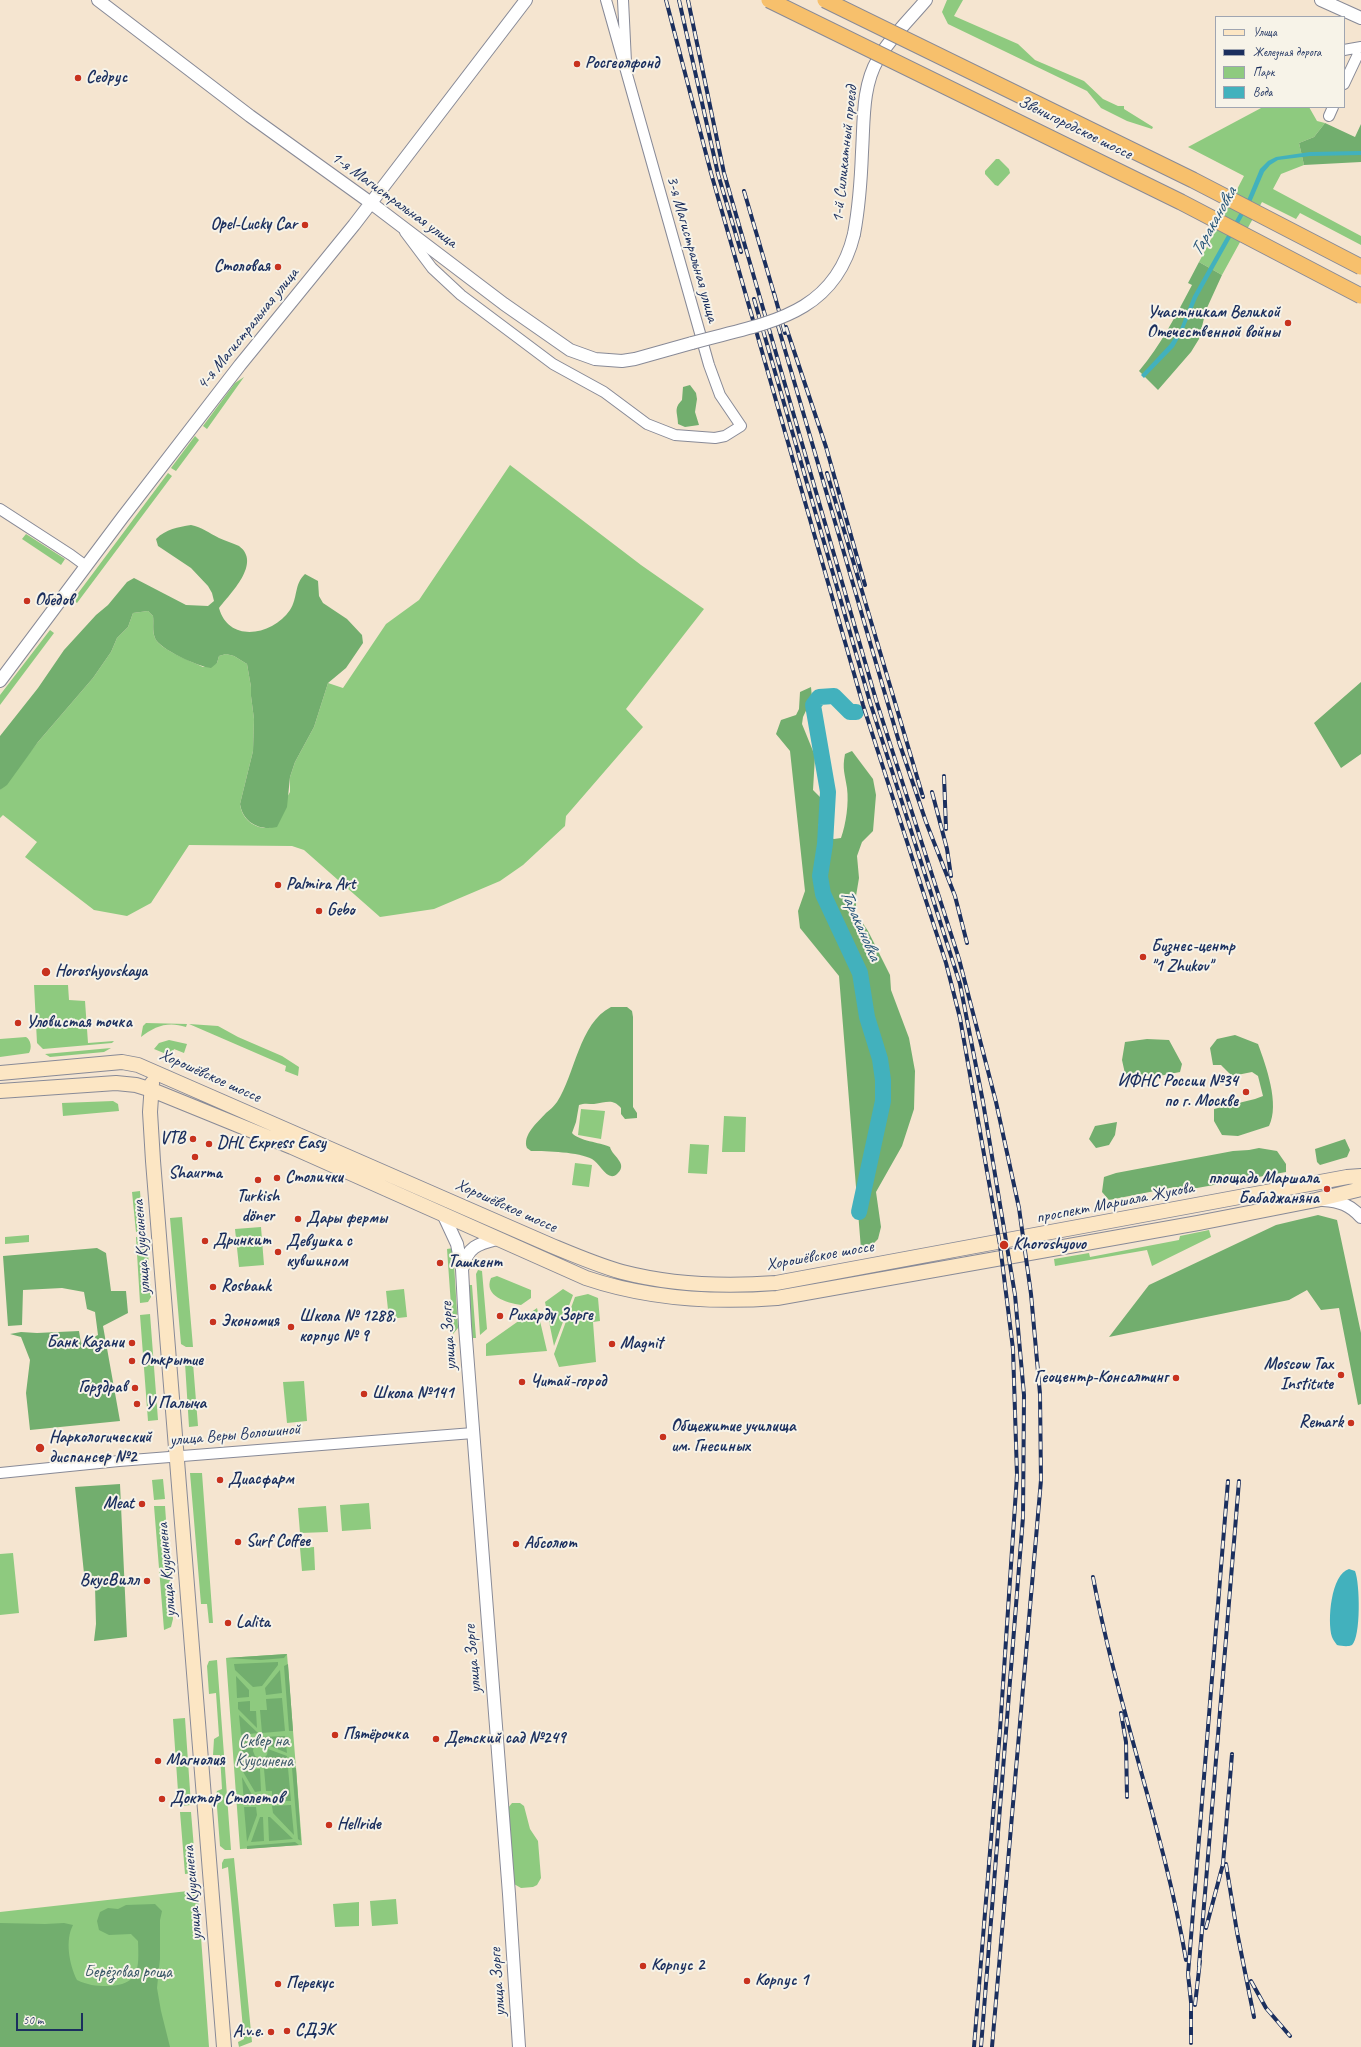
<!DOCTYPE html>
<html>
<head>
<meta charset="utf-8">
<style>
	body { margin:0 }
	#map { position:relative; width:1361px; height:2047px; overflow:hidden; background:#f5e5d0; font-family:Caveat,sans-serif }
	canvas { display:block }
	.legend { position:absolute; left:1215px; top:16px; width:130px; height:92px; box-sizing:border-box; background:#f7f3e8; border:1px solid #9fa5b1; margin:0; padding:5px 7px; list-style:none; font-size:12px; color:#1b2f5e }
	.legend li { display:flex; align-items:center; gap:8px; height:20px }
	.legend b { width:20px; border:1px solid #9fa5b1 }
	.scale { position:absolute; left:16px; top:2013px; width:67px; height:18px; box-sizing:border-box; border:2px solid #1b2f5e; border-top:0; padding-left:5px; font-size:12px; line-height:14px; white-space:nowrap; color:#1b2f5e; -webkit-text-stroke:3px #f7f3e8; paint-order:stroke }
</style>
</head>
<body>
<div id="map">
<canvas width="1361" height="2047"></canvas>
<ul class="legend">
<li><b style="height:5px;background:#fce6c4"></b>Улица</li>
<li><b style="height:5px;background:#1b2f5e"></b>Железная дорога</li>
<li><b style="height:11px;background:#8eca7f"></b>Парк</li>
<li><b style="height:11px;background:#42b1bd"></b>Вода</li>
</ul>
<div class="scale">50 m</div>
</div>
<script>
const ctx = document.querySelector('canvas').getContext('2d');
ctx.lineJoin = 'round';
function paint(path, color) {
  ctx.fillStyle = color;
  ctx.fill(path, 'evenodd');
}
function strokePath(path, color, width, dash) {
  ctx.strokeStyle = color;
  ctx.lineWidth = width;
  ctx.lineCap = dash ? 'butt' : 'round';
  ctx.setLineDash(dash || []);
  ctx.stroke(path);
}
function label(font, color, halo, rows, align = 'center') {
  ctx.font = font + ' Caveat,sans-serif';
  ctx.lineWidth = 4;
  ctx.setLineDash([]);
  ctx.textBaseline = 'middle';
  ctx.strokeStyle = halo;
  ctx.fillStyle = color;
  for (const [text, x, y, turn = 0] of rows) {
    ctx.save();
    ctx.translate(x, y);
    ctx.rotate((+turn || 0) * Math.PI / 180);
    ctx.textAlign = isNaN(turn) ? turn : align;
    if (halo) ctx.strokeText(text, 0, 0);
    ctx.fillText(text, 0, 0);
    ctx.restore();
  }
}
paint(new Path2D(`
	M947,0H963L954,16L1018,44L1035,60L1084,81L1103,99L1118,106H1124V109L1153,127L1152,129L1127,121L1101,108L1087,91L948,24L942,12Z
	M1263,107H1309L1317,121L1325,123L1314,137L1299,143L1304,165L1281,174L1273,189L1361,236V245L1300,213L1296,219L1262,202L1222,275L1199,262L1244,176L1188,147Z
	M996,159H999L1009,169L1010,173L998,186L995,185L985,174V171Z
	M244,377L207,429L203,426L235,383Z
	M195,436L199,440L176,471L171,468Z
	M510,465L641,565L704,609L626,709L643,727L566,816L565,826L523,865L500,881L434,909L380,917L304,850L292,846L189,845L151,903L127,916L94,910L25,857L37,842L3,815L0,818V790L38,742L93,678L111,652L117,638L128,627L133,613L148,611L153,616C154,623 152,632 155,638C160,650 191,661 203,667L217,663L219,656L226,654L234,656L247,664L251,687V696L254,719L253,751L240,804C242,820 255,829 270,828L290,792V777L295,762L314,727L328,683L343,688L386,624L419,600Z
	M168,473L172,476L77,603L73,600Z
	M26,534L65,559L61,565L22,539Z
	M50,630L54,633L0,705V695Z
	M34,985H68L69,1000L85,1001L88,1043L114,1041L112,1043L43,1049L37,1043Z
	M146,1023L187,1024L186,1027C168,1021 155,1026 141,1037L143,1026Z
	M189,1024L218,1026L238,1037L282,1056L299,1067L298,1076L285,1071L286,1066Z
	M26,1037C31,1040 32,1048 29,1053L0,1057V1039Z
	M169,1040L187,1044L184,1053L174,1049L171,1056L154,1049L159,1043Z
	M111,1048L104,1052L50,1057L45,1054Z
	M113,1101L118,1104L119,1111L63,1116L62,1103Z
	M581,1109L605,1111L601,1139L578,1135Z
	M724,1116L746,1117L745,1152H722Z
	M690,1144L709,1145L707,1174L688,1173Z
	M575,1163L592,1165L589,1187L572,1185Z
	M140,1191L143,1231L136,1232L132,1192Z
	M182,1217L193,1347H186L181,1344L170,1218Z
	M261,1227L264,1265L239,1267L235,1229Z
	M1209,1230L1211,1237L1152,1266L1147,1250L1055,1266L1054,1259L1089,1253L1090,1257L1179,1240L1180,1236Z
	M29,1235V1242L5,1244V1237Z
	M147,1236L151,1297L148,1302L140,1303L136,1237Z
	M453,1248L458,1328L453,1334L447,1249Z
	M478,1270L482,1271L487,1329L480,1335L476,1274Z
	M497,1276L531,1290V1298L521,1305C507,1303 483,1296 491,1278Z
	M467,1285H472L476,1338H472Z
	M404,1289L407,1317L389,1319L386,1291Z
	M563,1289L573,1295L554,1346L545,1302Z
	M588,1294L598,1298L600,1321L593,1322L596,1362L559,1367L554,1354L575,1297Z
	M537,1308L547,1351L486,1356V1344Z
	M150,1314L158,1420L148,1421L140,1315Z
	M185,1363H193L198,1426L189,1427Z
	M304,1381L307,1421L287,1423L283,1382Z
	M190,1473H202L213,1623H209L207,1604H201Z
	M163,1479L165,1499L154,1500L152,1480Z
	M369,1503L371,1529L342,1531L340,1505Z
	M154,1506H165L173,1619L171,1627L164,1630Z
	M326,1506L328,1532L300,1533L298,1508Z
	M314,1547L315,1570L302,1571L300,1548Z
	M13,1553L19,1613L0,1615V1554Z
	M287,1654L302,1845L240,1849L226,1658Z
	M217,1660L231,1850H225L220,1846L216,1794L217,1791L222,1789L220,1755H213L214,1739L219,1736L216,1693L209,1694L207,1666L209,1661Z
	M185,1718L191,1805L179,1806L173,1719Z
	M512,1803H520L524,1806L530,1829L538,1841L541,1878L537,1885L533,1887L521,1888L514,1884L508,1808Z
	M180,1812H191L196,1873L185,1874Z
	M234,1858L252,2042L239,2047L238,2042L244,2039L228,1867L222,1869V1863L224,1859Z
	M188,1891H194L198,1896L209,2047H0V1912Z
	M396,1899L398,1924L372,1926L370,1901Z
	M359,1902V1926L335,1927L333,1904Z`), '#8eca7f');
paint(new Path2D(`
	M1325,123L1355,137L1361,124V162L1304,165L1299,143L1314,137Z
	M1199,262L1222,275L1206,310L1199,339L1191,352L1158,390L1139,371C1161,345 1176,315 1192,285L1188,283Z
	M690,385L696,393L697,399L695,412L699,425L685,427L678,424C678,413 673,409 682,400L683,387Z
	M191,525C202,527 209,533 219,538C225,541 233,543 239,546C262,563 230,594 219,608C229,644 273,635 290,610C298,598 294,584 305,574L318,581L319,596L323,603L347,619L362,635L363,643L346,668L328,683L314,727L295,762L290,777L287,807L277,827C260,831 243,823 240,804L253,751L254,719L251,696V687L247,664L234,656L226,654L219,656L217,663L211,668C199,667 159,649 155,638C152,631 154,623 153,616L148,611L133,613L128,627L117,638L111,652L93,678L38,742L7,785L0,790V736L38,688L64,650L96,615L108,605L127,582L134,578L186,605L208,606L214,601L212,593L208,586L191,568L158,546L156,539C166,529 178,527 191,525Z
	M1361,682V754L1341,768L1314,723Z
	M811,687L812,698L803,717L802,724L815,756L813,790L823,800L818,829L821,835L834,839L841,838C846,824 849,803 847,788C845,774 842,769 845,754L852,751L873,779L876,795L873,831L862,842L857,856L859,878L856,896V913L868,931L890,975L891,990L909,1038L915,1071L914,1109L902,1146L876,1192L881,1227L878,1239L872,1245L861,1249L839,976L800,928L798,911L805,891L790,751L776,734L781,720L796,715L799,709L800,692Z
	M611,1007H627L632,1011L633,1017V1107L637,1113V1118L625,1119L621,1114V1108C612,1098 606,1103 594,1104C589,1104 584,1103 579,1105L576,1122L572,1133C579,1141 599,1142 610,1147C612,1156 628,1163 618,1173C608,1184 600,1163 592,1159C579,1152 547,1151 531,1151L527,1148C522,1135 538,1122 546,1113C550,1110 554,1106 557,1102C575,1075 579,1023 611,1007Z
	M1235,1035L1258,1044C1266,1066 1280,1104 1269,1126L1238,1136L1222,1135L1214,1121V1109L1255,1099L1263,1096L1258,1076L1252,1072L1232,1076L1221,1065H1213L1210,1048L1217,1039Z
	M1147,1039L1169,1040L1182,1064L1180,1072L1133,1081L1126,1078L1122,1060L1125,1042Z
	M1117,1122L1115,1135L1109,1145L1096,1148L1089,1139L1095,1126Z
	M1345,1139L1350,1150L1347,1157L1320,1165L1317,1162L1315,1149Z
	M1259,1148L1277,1151L1286,1164V1172L1186,1190L1175,1187L1109,1200L1102,1192L1104,1177L1116,1173L1233,1151L1249,1150Z
	M1318,1215L1337,1220L1361,1333V1404L1358,1405L1339,1308L1321,1310L1307,1290L1289,1300L1109,1337L1149,1285L1276,1225Z
	M97,1248L106,1253L111,1291H126L128,1313L103,1326L120,1421L30,1430L26,1393L30,1360L21,1337L10,1334L21,1332L37,1333L79,1331L81,1343L98,1335L95,1312L87,1309L84,1292L62,1288L23,1290L22,1325L8,1326L3,1256Z
	M120,1484L127,1637L94,1641L96,1624L95,1586L85,1583L75,1487Z
	M287,1654L284,1658L261,1660L226,1658Z
	M278,1662V1665L262,1686L253,1687L235,1670L234,1664Z
	M288,1664L293,1731H289L284,1666Z
	M280,1670L282,1693L266,1695L265,1688Z
	M236,1676L249,1690V1697L237,1698Z
	M282,1698L285,1731L262,1733L260,1710H267L266,1699Z
	M250,1701V1711H256L257,1728L238,1709V1702Z
	M239,1715L258,1733L241,1735Z
	M285,1736L287,1753L263,1743L262,1737Z
	M258,1738V1743L254,1746L253,1751L255,1756L259,1758L260,1765H241L243,1739Z
	M268,1749L287,1756L288,1764L264,1765V1758L267,1755Z
	M288,1768L291,1801H272V1791H266L264,1769Z
	M292,1768H296L301,1841L298,1839Z
	M260,1769L261,1791L255,1792L242,1770Z
	M242,1777L255,1800V1802L244,1803Z
	M291,1805L294,1835L273,1813L272,1806Z
	M244,1807H256L257,1815L247,1842Z
	M260,1817H263L264,1841L251,1842Z
	M268,1817H270L293,1839L269,1841Z
	M295,1842L299,1845L247,1849V1846Z
	M155,1904L162,1911L160,1920V1959L157,1988L161,2011L170,2047H0V1923L45,1924L64,1923L73,1925C65,1940 69,1964 77,1980C87,1985 96,1986 107,1986C140,1985 139,1969 138,1941L131,1934L109,1935L99,1930L97,1921L100,1912L108,1908L118,1909L126,1905Z`), '#72ae6e');
paint(new Path2D(`
	M1361,151V155L1310,156L1278,160L1270,165L1264,172L1252,200L1197,298L1183,331L1174,347L1144,378L1141,375L1170,344L1180,329L1193,296L1248,198L1260,169L1268,161L1276,157L1310,152Z
	M1349,1569L1355,1571C1360,1583 1361,1637 1352,1645C1348,1647 1342,1646 1337,1645C1335,1642 1333,1640 1332,1637C1327,1621 1331,1574 1349,1569Z`), '#42b1bd');
strokePath(new Path2D(`
	M856,712H850L834,696L819,697L813,705L828,792L825,844L820,876L823,894L860,973L867,1017L880,1059L883,1080V1101L859,1212`), '#42b1bd', 16);
const minor = new Path2D(`
	M623,0L626,62
	M1344,50L1361,47
	M1344,84L1361,48
	M1329,116L1333,107
	M405,232L432,268L461,295L553,364L604,392L647,424L675,435L715,438L725,436L741,426L720,395L709,365L606,0
	M0,509L71,555L86,566
	M0,1473L119,1461L473,1433`);
const tertiary = new Path2D(`
	M98,0L250,116L371,203L504,304L570,350L595,359L622,361L635,359L692,343
	M1321,0L1361,18
	M854,234C859,207 861,179 862,152C864,121 862,86 878,59C890,38 910,19 926,0
	M0,681L122,518L240,365L354,225L526,0
	M1323,1200C1340,1201 1350,1205 1361,1217
	M444,1216L457,1244L462,1269L465,1326L509,1894L519,2047
	M463,1267C468,1247 477,1244 497,1239`);
const secondary = new Path2D(`
	M0,1073L122,1062L138,1065L550,1245C574,1255 597,1265 622,1272C672,1285 724,1287 776,1283L1347,1177L1361,1176
	M152,1083L150,1112L153,1161L224,2047
	M0,1091L116,1083L136,1085L152,1090L292,1147L586,1278C648,1299 712,1303 777,1298L1198,1223L1316,1200L1361,1189`);
strokePath(minor, '#888a97', 12);
strokePath(tertiary, '#888a97', 14);
strokePath(secondary, '#888a97', 16);
strokePath(minor, '#fff', 10);
strokePath(tertiary, '#fff', 12);
strokePath(secondary, '#fce6c4', 14);
const rail = new Path2D(`
	M666,0L711,173L863,705L946,963L960,1018L1000,1245L1013,1349L1017,1475L1000,1730L974,2047
	M679,0L718,174L741,252
	M688,0L724,173L876,700L959,959L996,1102L1019,1208L1031,1294L1040,1394L1041,1480L992,2047
	M744,191L775,297
	M774,293L785,333
	M754,299L870,702L960,984L983,1102L1015,1295L1024,1395L1023,1517L981,2047
	M778,326L899,742L926,822L955,896L967,943
	M786,327L826,447L865,585
	M827,473L923,797
	M944,776L946,829
	M932,792L947,849L951,876
	M1093,1577C1117,1706 1164,1831 1186,1960
	M1121,1713L1126,1742L1127,1797
	M1226,1864L1237,1932L1254,2017
	M1206,1928L1223,1864L1232,1754
	M1199,1966L1239,1481
	M1251,1981L1266,2008L1290,2036
	M1195,2005L1200,1961
	M1191,2043V2002L1188,1974L1228,1481`);
strokePath(rail, '#1b2f5e', 4);
strokePath(rail, '#f7f3e8', 2.5, [8]);
const tertiaryBridge = new Path2D(`
	M692,343C763,323 834,318 854,234`);
const primaryBridge = new Path2D(`
	M769,0L1181,202L1361,296
	M825,0L1193,180L1361,267`);
strokePath(tertiaryBridge, '#888a97', 14, []);
strokePath(primaryBridge, '#888a97', 17, []);
strokePath(tertiaryBridge, '#fff', 12);
strokePath(primaryBridge, '#f7c06c', 15);
for (const [x, y, r, color] of [
	[577,64,4,"#c8321e"],
	[78,78,4,"#c8321e"],
	[305,225,4,"#c8321e"],
	[278,267,4,"#c8321e"],
	[1288,323,4,"#c8321e"],
	[27,601,4,"#c8321e"],
	[278,885,4,"#c8321e"],
	[319,911,4,"#c8321e"],
	[1143,957,4,"#c8321e"],
	[46,972,5,"#c8321e"],
	[18,1023,4,"#c8321e"],
	[1246,1092,4,"#c8321e"],
	[193,1139,4,"#c8321e"],
	[209,1144,4,"#c8321e"],
	[195,1157,4,"#c8321e"],
	[277,1178,4,"#c8321e"],
	[258,1180,4,"#c8321e"],
	[1327,1189,4,"#c8321e"],
	[298,1219,4,"#c8321e"],
	[205,1241,4,"#c8321e"],
	[1004,1245,5,"#c8321e"],
	[278,1252,4,"#c8321e"],
	[440,1263,4,"#c8321e"],
	[213,1287,4,"#c8321e"],
	[500,1316,4,"#c8321e"],
	[213,1322,4,"#c8321e"],
	[291,1327,4,"#c8321e"],
	[132,1343,4,"#c8321e"],
	[612,1344,4,"#c8321e"],
	[132,1361,4,"#c8321e"],
	[1341,1375,4,"#c8321e"],
	[1176,1378,4,"#c8321e"],
	[522,1382,4,"#c8321e"],
	[135,1388,4,"#c8321e"],
	[364,1394,4,"#c8321e"],
	[137,1404,4,"#c8321e"],
	[1351,1423,4,"#c8321e"],
	[663,1437,4,"#c8321e"],
	[40,1448,5,"#c8321e"],
	[220,1480,4,"#c8321e"],
	[142,1504,4,"#c8321e"],
	[238,1542,4,"#c8321e"],
	[516,1544,4,"#c8321e"],
	[147,1581,4,"#c8321e"],
	[228,1623,4,"#c8321e"],
	[335,1735,4,"#c8321e"],
	[436,1739,4,"#c8321e"],
	[158,1761,4,"#c8321e"],
	[162,1799,4,"#c8321e"],
	[329,1825,4,"#c8321e"],
	[643,1966,4,"#c8321e"],
	[747,1981,4,"#c8321e"],
	[278,1984,4,"#c8321e"],
	[287,2031,4,"#c8321e"],
	[271,2032,4,"#c8321e"]
]) {
  const dot = new Path2D();
  dot.arc(x, y, r, 0, 2 * Math.PI);
  ctx.fillStyle = color;
  ctx.fill(dot);
  strokePath(dot, '#f7f3e8', 1.5);
}
label('bold 17px', '#1b2f5e', '#f7f3e8', [
	["Росгеолфонд",585,64],
	["Седрус",86,78],
	["Opel-Lucky Car",297,225,"right"],
	["Столовая",270,267,"right"],
	["Участникам Великой",1280,313,"right"],
	["Отечественной войны",1280,333,"right"],
	["Обедов",35,601],
	["Palmira Art",286,885],
	["Gebo",327,911],
	["Бизнес-центр",1151,947],
	["\"1 Zhukov\"",1151,967],
	["Horoshyovskaya",55,972],
	["Уловистая точка",26,1023],
	["ИФНС России №34",1238,1082,"right"],
	["по г. Москве",1238,1102,"right"],
	["VTB",185,1139,"right"],
	["DHL Express Easy",217,1144],
	["Shaurma",195,1174,"center"],
	["Столички",285,1178],
	["площадь Маршала",1319,1179,"right"],
	["Бабаджаняна",1319,1199,"right"],
	["Turkish",258,1197,"center"],
	["döner",258,1217,"center"],
	["Дары фермы",306,1219],
	["Дринкит",213,1241],
	["Девушка с",286,1242],
	["кувшином",286,1262],
	["Khoroshyovo",1013,1245],
	["Ташкент",448,1263],
	["Rosbank",221,1287],
	["Рихарду Зорге",508,1316],
	["Школа № 1288,",299,1317],
	["корпус № 9",299,1337],
	["Экономия",221,1322],
	["Банк Казани",124,1343,"right"],
	["Magnit",620,1344],
	["Открытие",140,1361],
	["Moscow Tax",1333,1365,"right"],
	["Institute",1333,1385,"right"],
	["Геоцентр-Консалтинг",1168,1378,"right"],
	["Читай-город",530,1382],
	["Горздрав",127,1388,"right"],
	["Школа №141",372,1394],
	["У Палыча",145,1404],
	["Remark",1343,1423,"right"],
	["Общежитие училища",671,1427],
	["им. Гнесиных",671,1447],
	["Наркологический",49,1438],
	["диспансер №2",49,1458],
	["Диасфарм",228,1480],
	["Meat",134,1504,"right"],
	["Surf Coffee",246,1542],
	["Абсолют",524,1544],
	["ВкусВилл",139,1581,"right"],
	["Lalita",236,1623],
	["Пятёрочка",343,1735],
	["Детский сад №249",444,1739],
	["Магнолия",166,1761],
	["Доктор Столетов",170,1799],
	["Hellride",337,1825],
	["Корпус 2",651,1966],
	["Корпус 1",755,1981],
	["Перекус",286,1984],
	["СДЭК",295,2031],
	["A.v.e.",263,2032,"right"]
], 'left');
label('17px', '#1b2f5e', '#f7f3e8', [
	["Звенигородское шоссе",1075,128,26],
	["1-й Силикатный проезд",845,154,-84],
	["1-я Магистральная улица",394,200,36],
	["3-я Магистральная улица",692,249,74],
	["4-я Магистральная улица",248,329,-51],
	["Хорошёвское шоссе",210,1076,24],
	["проспект Маршала Жукова",1115,1203,-11],
	["Хорошёвское шоссе",506,1206,24],
	["улица Куусинена",142,1247,-94],
	["Хорошёвское шоссе",820,1256,-10],
	["улица Зорге",449,1336,-94],
	["улица Веры Волошиной",235,1435,-5],
	["улица Куусинена",167,1570,-95],
	["улица Зорге",473,1659,-95],
	["улица Куусинена",193,1893,-95],
	["улица Зорге",498,1982,-94]
]);
label('17px', '#385666', '#f7f3e8', [
	["Сквер на",264,1742],
	["Куусинена",264,1762],
	["Берёзовая роща",128,1973]
]);
label('italic 18px', '#27567a', '#f7f3e8', [
	["Таракановка",1214,222,-61],
	["Таракановка",860,925,66]
]);
</script>
</body>
</html>
